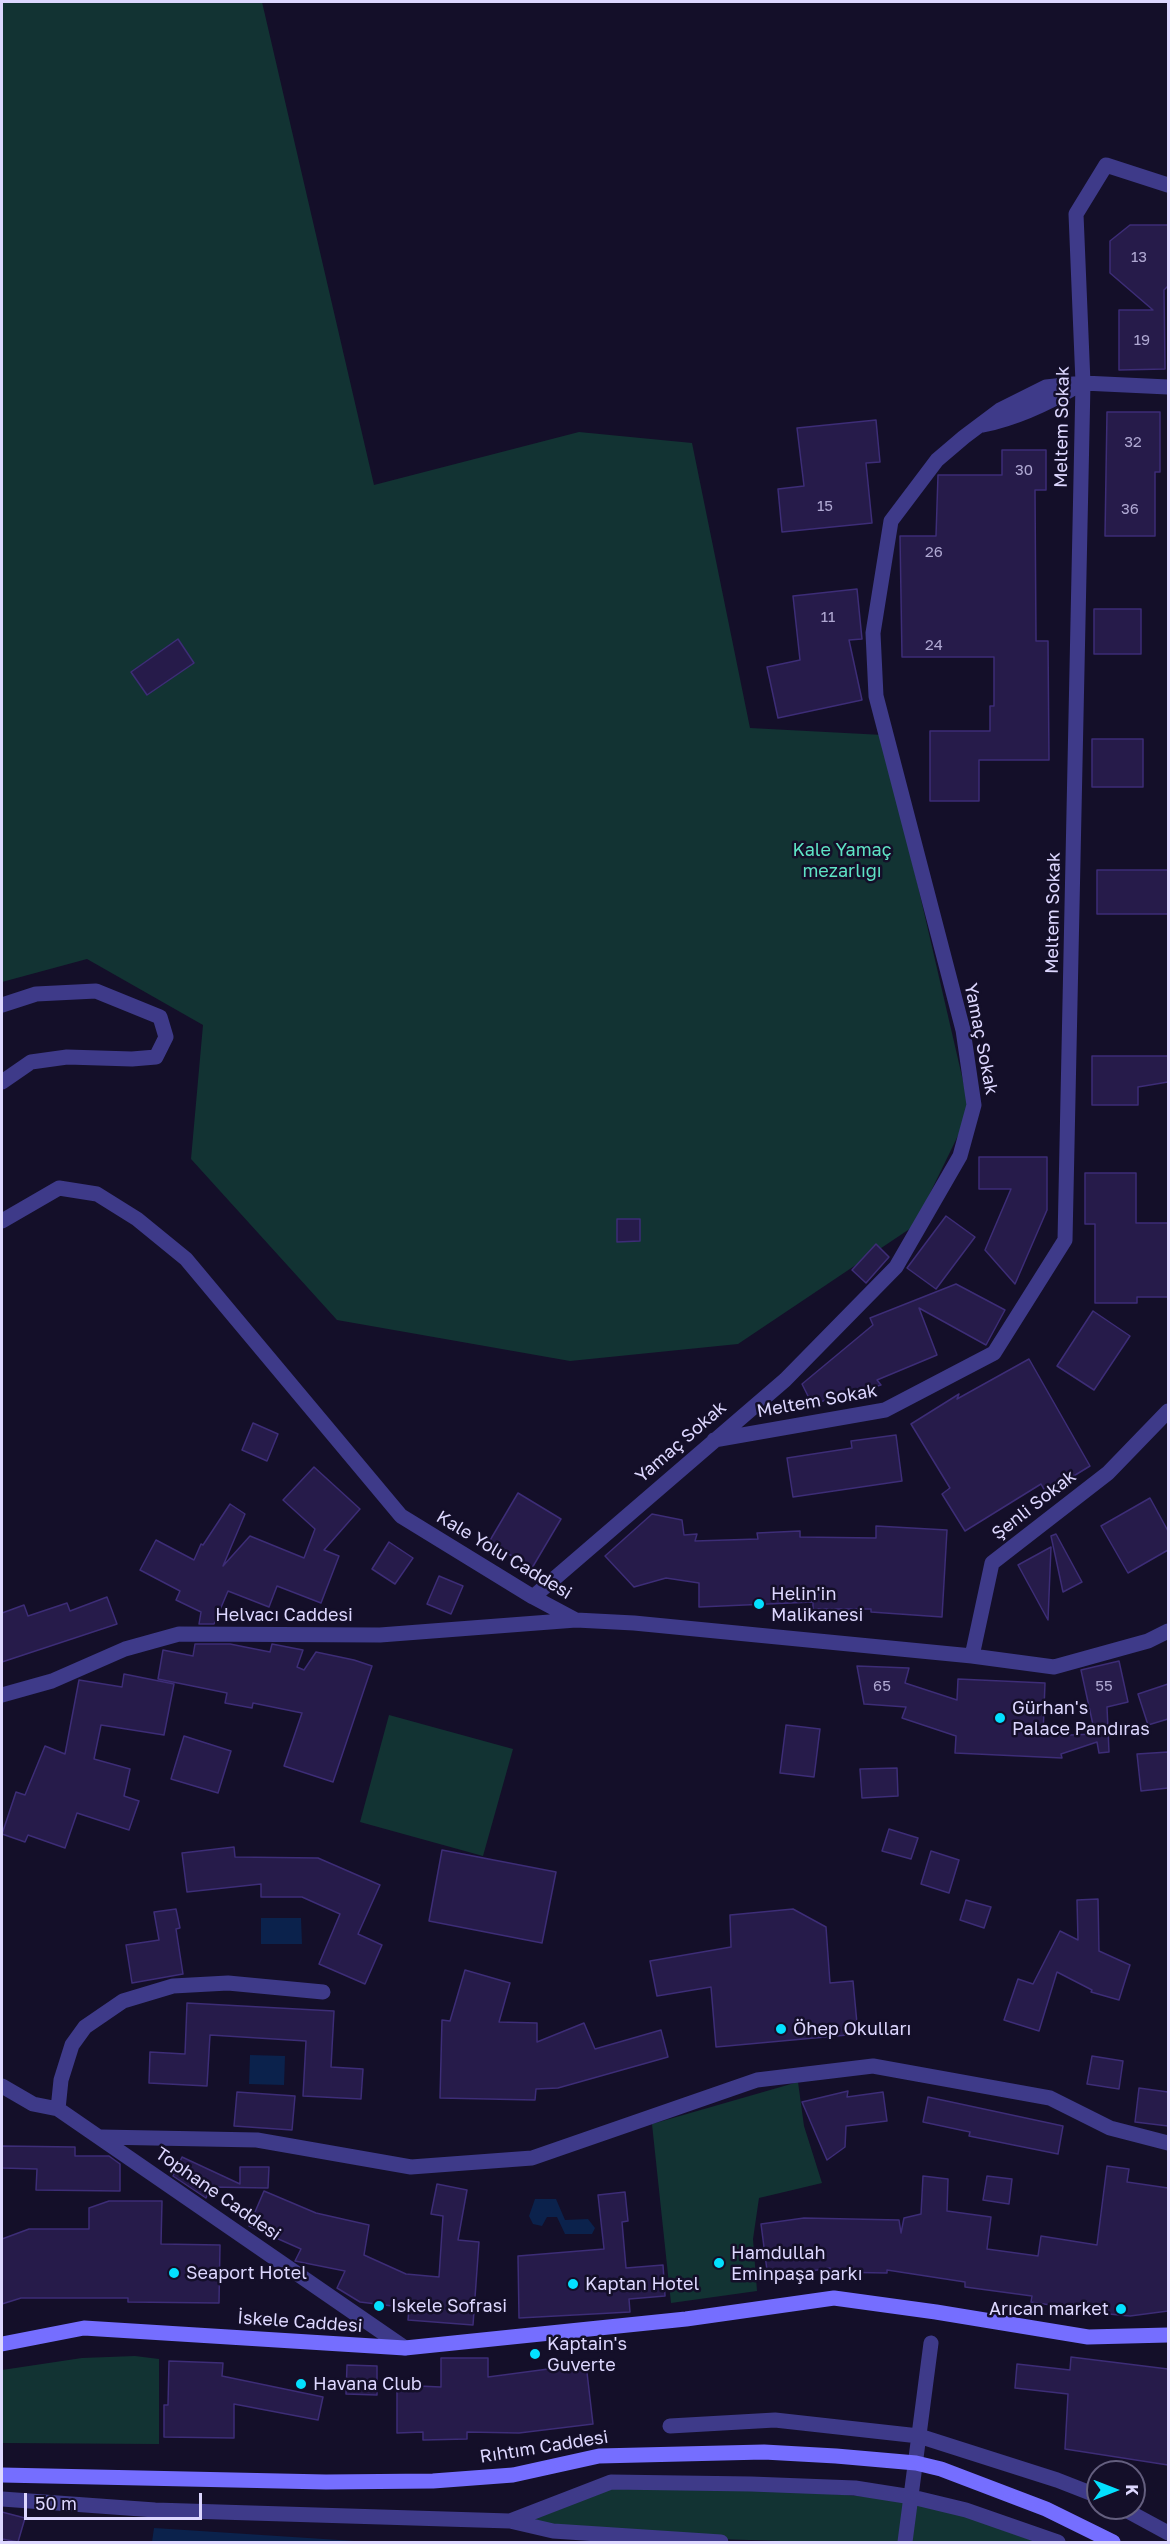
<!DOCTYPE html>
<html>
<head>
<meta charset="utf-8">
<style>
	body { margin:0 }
	#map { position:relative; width:1170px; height:2544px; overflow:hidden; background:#140f29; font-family:"Golos Text",sans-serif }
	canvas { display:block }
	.frame { position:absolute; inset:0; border:3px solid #ddd7ff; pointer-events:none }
	.north { position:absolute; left:1086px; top:2460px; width:60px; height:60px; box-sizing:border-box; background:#140f29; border:2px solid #645f7f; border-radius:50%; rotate:90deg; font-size:16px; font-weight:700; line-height:24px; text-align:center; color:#ddd7ff }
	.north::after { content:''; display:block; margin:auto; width:21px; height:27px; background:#03e0ff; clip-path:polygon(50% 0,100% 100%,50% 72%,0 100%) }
	.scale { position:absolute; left:24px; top:2493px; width:178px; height:27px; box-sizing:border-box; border:3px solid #ddd7ff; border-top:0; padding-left:8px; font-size:18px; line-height:21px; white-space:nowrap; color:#ddd7ff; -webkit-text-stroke:4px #140f29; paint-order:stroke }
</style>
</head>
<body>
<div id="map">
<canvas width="1170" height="2544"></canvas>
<div class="frame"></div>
<div class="north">K</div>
<div class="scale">50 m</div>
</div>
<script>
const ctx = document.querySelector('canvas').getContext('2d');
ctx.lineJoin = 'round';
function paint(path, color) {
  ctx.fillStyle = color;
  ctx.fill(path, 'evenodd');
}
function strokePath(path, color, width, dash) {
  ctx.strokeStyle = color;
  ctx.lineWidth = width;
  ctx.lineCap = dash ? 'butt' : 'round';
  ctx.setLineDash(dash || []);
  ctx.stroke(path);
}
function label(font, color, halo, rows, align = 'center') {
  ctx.font = font + ' "Golos Text",sans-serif';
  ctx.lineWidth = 5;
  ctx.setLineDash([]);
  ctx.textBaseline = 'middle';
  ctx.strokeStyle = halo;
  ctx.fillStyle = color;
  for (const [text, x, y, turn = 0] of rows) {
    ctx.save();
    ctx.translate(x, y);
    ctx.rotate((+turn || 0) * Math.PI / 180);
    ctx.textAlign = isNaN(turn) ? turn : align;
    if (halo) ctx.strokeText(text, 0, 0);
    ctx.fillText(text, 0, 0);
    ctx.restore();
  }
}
paint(new Path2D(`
	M2,2H262L374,485L579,432L692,443L750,728L883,735L970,1111L914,1226L738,1344L570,1361L337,1320L191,1159L203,1025L87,959L2,982Z
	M389,1715L513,1749L483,1856L360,1822Z
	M798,2082L804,2126L822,2183L759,2198L753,2239L757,2291L671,2303L652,2124Z
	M135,2356L159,2359V2444L2,2443V2370L82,2358Z
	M611,2484L732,2486L908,2500L902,2542C773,2542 645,2540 518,2520Z
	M916,2501L1046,2542H909Z`), '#123333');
paint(new Path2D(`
	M261,1918H301L302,1944H261Z
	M250,2055L285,2056L284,2085L249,2084Z
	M535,2199H556L565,2220L588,2219L595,2228L592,2234H565L557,2217H547L542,2226L533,2224L529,2216Z
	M154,2528L370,2542H152Z`), '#0b224c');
const building = new Path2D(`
	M1130,225H1168V286L1164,290L1165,369L1119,370V310H1153L1110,273V241Z
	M1107,412H1160V472H1155V536H1105Z
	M876,420L880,462L866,463L872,523L782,532L778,489L804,486L797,428Z
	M1002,450H1046V490H1035L1036,641H1048L1049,760H979V801H930V731H990V706H994V657H902L900,536H936L938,475H1002Z
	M857,589L862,639L849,640L862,700L778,718L767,667L800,660L793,596Z
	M1094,609H1141V654H1094Z
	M178,639L194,663L147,695L131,672Z
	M1092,739H1143V787H1092Z
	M1097,870H1168V914H1097Z
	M1092,1056H1168V1082L1138,1087V1105H1092Z
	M979,1157H1047V1210L1015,1284L985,1250L1011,1189H979Z
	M1085,1173H1136V1223H1168V1297H1137V1303H1095V1224H1085Z
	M946,1216L975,1237L936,1289L907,1268Z
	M617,1219H640V1241L617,1242Z
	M876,1244L889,1257L866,1283L852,1270Z
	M956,1284L1005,1310L986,1345L919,1308L937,1355L877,1380L881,1385L812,1404L802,1384L873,1325L870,1318Z
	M1093,1311L1130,1336L1094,1390L1057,1366Z
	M1029,1359L1090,1466L1046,1493L1041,1484L965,1531L942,1494L950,1488L911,1424L959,1394L957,1399Z
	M253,1423L278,1434L267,1461L242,1450Z
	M896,1435L902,1481L793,1497L787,1458L852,1448L851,1441Z
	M314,1467L360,1509L324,1550L339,1556L321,1603L277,1586L269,1607L228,1591L214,1624H199L201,1612L176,1600L180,1591L140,1570L156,1540L194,1560L201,1544L203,1545L230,1504L245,1514L223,1566L250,1536L304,1558L315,1529L283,1500Z
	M518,1493L561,1519L532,1568L489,1542Z
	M1150,1498L1168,1531V1550L1128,1573L1101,1526Z
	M652,1514L682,1520L684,1535L697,1534L695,1541L758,1539L757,1533L800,1531V1537L876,1538V1526L947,1530L942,1617L871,1612V1609H813V1602L699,1607V1583L666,1578L634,1587L605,1556Z
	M1056,1534L1082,1582L1063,1592L1051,1536Z
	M389,1542L413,1558L395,1584L372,1569Z
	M1051,1547L1048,1620L1018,1565Z
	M439,1576L463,1586L451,1614L427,1604Z
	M107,1597L117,1624L2,1662V1613L24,1605L28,1616L67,1603L70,1611Z
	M195,1644H230L270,1652L272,1644L303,1650L297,1667L304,1670L316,1652L354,1660L372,1666L333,1782L284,1766L302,1713L253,1703L252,1708L225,1703L227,1693L158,1679L163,1650L193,1656Z
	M1119,1661L1128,1702L1107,1707L1109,1752L1099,1753L1097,1742L1061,1754L1062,1758L955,1753L956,1736L902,1718L906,1707L864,1704L857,1666L909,1668L905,1683L957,1700L958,1679L1045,1683L1043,1736L1095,1734L1081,1670Z
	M124,1674L174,1684L164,1735L101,1725L94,1759L130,1769L124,1796L139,1801L129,1830L77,1813L65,1848L28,1835L25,1842L2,1834L16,1792L25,1795L45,1746L65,1754L79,1680L122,1687Z
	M1168,1684V1719L1148,1725L1138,1694Z
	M786,1725L820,1729L814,1777L780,1773Z
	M184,1736L231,1751L218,1793L171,1779Z
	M1168,1752V1788L1141,1791L1137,1754Z
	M897,1768L898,1796L862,1798L860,1769Z
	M889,1829L918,1838L911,1859L882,1851Z
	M234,1847L235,1857L318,1858L380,1885L358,1934L382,1945L365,1984L319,1964L340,1914L302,1897H261V1884L187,1892L182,1853Z
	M442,1850L556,1872L542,1943L429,1921Z
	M931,1851L959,1860L949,1893L921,1884Z
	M1098,1899L1099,1951L1130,1965L1119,2000L1091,1992L1092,1990L1057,1972L1039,2031L1004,2020L1018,1979L1033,1984L1060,1931L1078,1940L1077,1900Z
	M966,1900L991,1907L984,1928L960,1920Z
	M176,1909L180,1928L176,1929L183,1974L132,1983L126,1945L159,1940L154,1912Z
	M793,1909L826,1927L830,1983L853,1981L858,2034L716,2047L711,1987L657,1996L650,1961L731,1947L730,1915Z
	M465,1970L510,1983L499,2022L537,2023V2042L584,2023L595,2049L661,2030L668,2057L558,2088L536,2089L535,2100L440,2098L442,2020L450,2021Z
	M187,2003L334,2011L331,2067L363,2069L361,2099L303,2096L306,2041L210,2035L207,2086L149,2083L150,2052L185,2054Z
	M1092,2056L1123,2061L1119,2089L1087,2084Z
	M1139,2088L1168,2092V2126L1135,2122Z
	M848,2091L847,2097L883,2092L887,2121L846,2126L845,2147L827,2160L802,2102Z
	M237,2092L295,2096L292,2130L234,2126Z
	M928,2097L1063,2126L1058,2154L969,2136L970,2132L923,2122Z
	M2,2146L75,2147V2156H109L120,2164V2191L36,2190L37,2169L2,2168Z
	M182,2157L240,2184V2167H269L268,2188L211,2187L206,2198L173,2176Z
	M1107,2166L1129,2169L1127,2182L1168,2188V2311L1130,2316L1077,2311V2309L1031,2302L1032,2296L965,2287V2282L887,2270V2273L830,2272V2268L768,2278L761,2224L804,2218L899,2220L901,2233L904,2218L921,2214L923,2176L948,2179L947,2211L991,2217L987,2249L1038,2256L1041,2236L1097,2245Z
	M987,2176L1012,2179L1009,2204L983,2200Z
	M437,2184L467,2190L458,2240L479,2242L473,2325L408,2320L409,2308L360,2302L337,2288L345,2271L295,2261L301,2249L249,2226L264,2191L316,2213L369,2225L364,2255L406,2274L439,2277L443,2216L431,2214Z
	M625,2192L628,2221L622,2222L626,2268L663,2265L665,2296L629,2299L630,2312L519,2318L518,2256L604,2249L598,2195Z
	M109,2201H162L161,2244L220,2245L219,2303L128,2302V2298H21L2,2304V2239L29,2229H89V2208Z
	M1071,2357L1168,2369V2465L1065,2449L1068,2394L1015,2388L1017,2364L1070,2370Z
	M441,2358H488V2377L586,2364L593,2424L519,2433L467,2432V2439L423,2440V2432L397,2433V2385L441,2387Z
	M169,2361L223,2363L222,2376L323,2397L318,2420L234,2404V2438L164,2437V2405H168Z
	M347,2365L377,2366V2395L346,2394Z
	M2,2512L25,2518L18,2542L2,2539Z`);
paint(building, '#261b4a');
strokePath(building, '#3d2d77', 1.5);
strokePath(new Path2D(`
	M983,425C1017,418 1047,404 1077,386
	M2,1005L36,994L96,991L160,1017L166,1037L156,1057L132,1059L67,1057L31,1062L2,1082
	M2,1221L59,1188L97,1194L137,1219L186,1259L401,1516L533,1597L576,1620L634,1623L972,1656L1054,1667L1148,1641L1168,1631
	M714,1440L885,1410L994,1353L1065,1240L1083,383L1076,214L1106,165L1168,185
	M533,1597L785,1380L896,1267L960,1156L974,1105L963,1030L876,696L873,633L891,521L937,460L964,437L1000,410L1046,387L1083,383L1168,387
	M972,1656L992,1563L1108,1473L1168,1411
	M2,1695L52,1681L125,1649L179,1634L380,1635L576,1620
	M2,2086L33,2104L58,2109L405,2348
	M58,2109L61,2080L72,2045L85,2027L123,2001L173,1986L228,1983L323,1992
	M101,2137L257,2140L411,2167L532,2158L757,2080L873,2066L1050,2098L1110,2128L1168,2143
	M670,2426L775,2420L919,2436L1057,2480L1098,2496
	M2,2499L155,2510L510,2521L553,2531L721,2542
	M1122,2508L1168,2533
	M510,2521L611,2482L751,2484L855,2488L912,2497L966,2510L1058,2542
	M905,2542L931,2343`), '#3e3a89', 15);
strokePath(new Path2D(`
	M2,2344L84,2328L405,2348L686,2319L834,2298L936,2312L1088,2337L1168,2335
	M2,2475L326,2482L433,2481L513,2475L599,2456L764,2452L836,2456L916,2463L941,2469L1046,2509L1113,2542`), '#756eff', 15);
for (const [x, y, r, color] of [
	[759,1604,6,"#03e0ff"],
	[1000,1718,6,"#03e0ff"],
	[781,2029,6,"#03e0ff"],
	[719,2263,6,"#03e0ff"],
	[174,2273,6,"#03e0ff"],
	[573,2284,6,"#03e0ff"],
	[379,2306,6,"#03e0ff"],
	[1121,2309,6,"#03e0ff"],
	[535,2354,6,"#03e0ff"],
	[301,2384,6,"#03e0ff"]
]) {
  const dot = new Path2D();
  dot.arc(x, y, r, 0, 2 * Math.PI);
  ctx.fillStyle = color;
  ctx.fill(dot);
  strokePath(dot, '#140f29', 2);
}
label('15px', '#afa8d2', null, [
	["13",1139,257],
	["19",1142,340],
	["32",1133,442],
	["30",1024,470],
	["15",825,506],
	["36",1130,509],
	["26",934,552],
	["11",828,617],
	["24",934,645],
	["65",882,1686],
	["55",1104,1686]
]);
label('18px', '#ddd7ff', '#140f29', [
	["Meltem Sokak",1062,427,-89],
	["Meltem Sokak",1053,913,-89],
	["Yamaç Sokak",981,1039,79],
	["Meltem Sokak",817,1401,-10],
	["Yamaç Sokak",681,1442,-41],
	["Şenli Sokak",1034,1505,-38],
	["Kale Yolu Caddesi",504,1555,31],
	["Helvacı Caddesi",284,1615],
	["Tophane Caddesi",218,2194,35],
	["İskele Caddesi",300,2322,4],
	["Rıhtım Caddesi",544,2447,-9]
]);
label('18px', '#5fe3c5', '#140f29', [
	["Kale Yamaç",842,850],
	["mezarlığı",842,871]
]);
label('18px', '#ddd7ff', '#140f29', [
	["Helin'in",771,1594],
	["Malikanesi",771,1615],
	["Gürhan's",1012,1708],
	["Palace Pandıras",1012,1729],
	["Öhep Okulları",793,2029],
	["Hamdullah",731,2253],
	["Eminpaşa parkı",731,2274],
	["Seaport Hotel",186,2273],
	["Kaptan Hotel",585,2284],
	["Iskele Sofrasi",391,2306],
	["Arıcan market",1109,2309,"right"],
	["Kaptain's",547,2344],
	["Guverte",547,2365],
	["Havana Club",313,2384]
], 'left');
</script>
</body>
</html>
